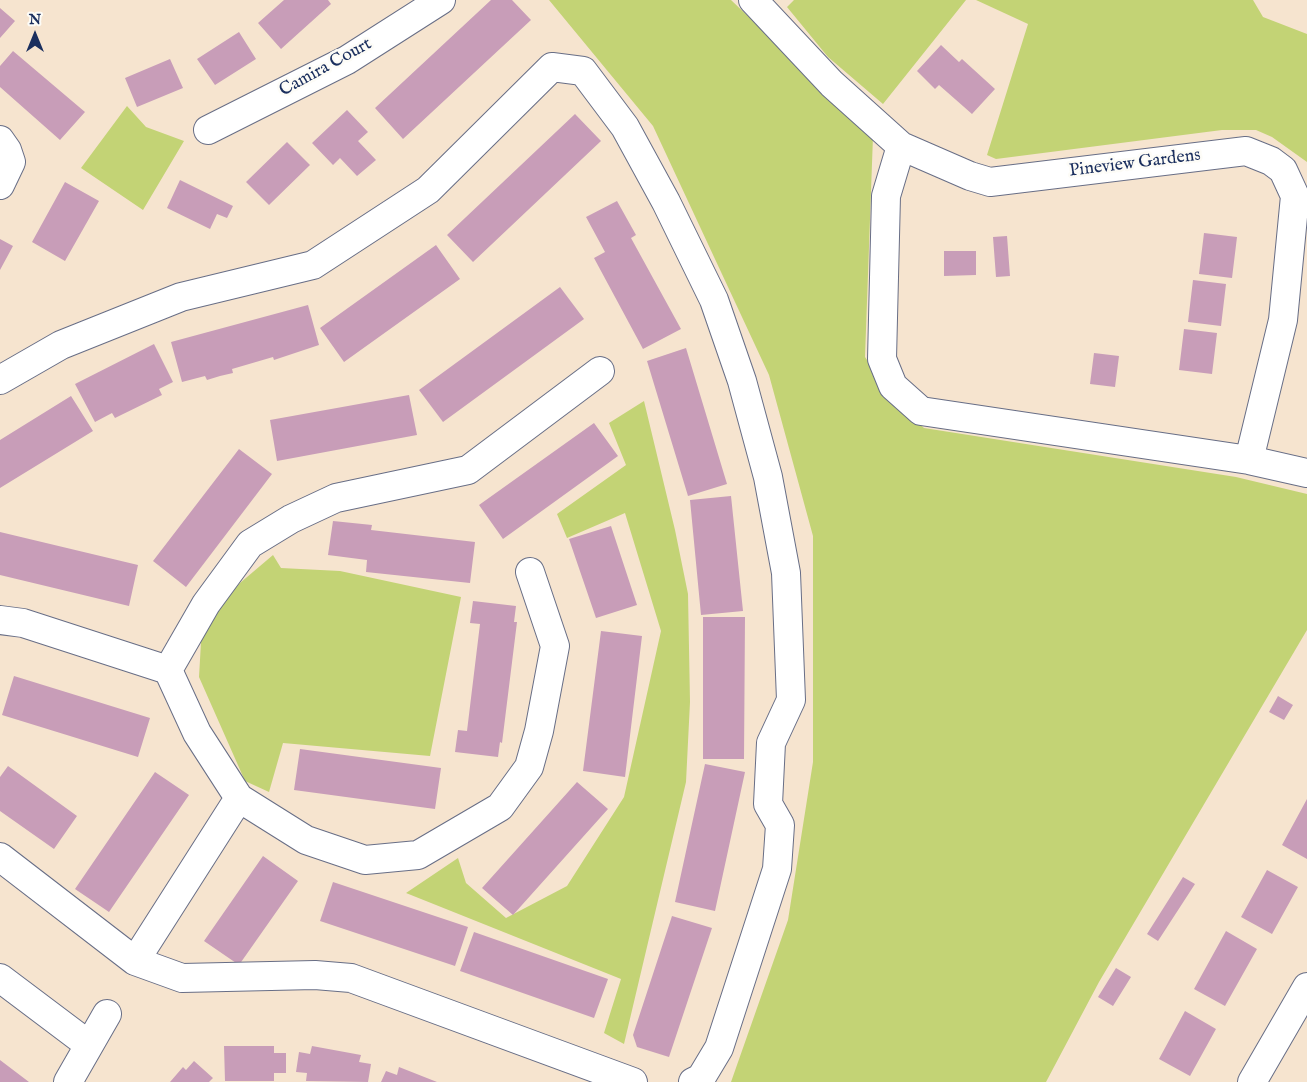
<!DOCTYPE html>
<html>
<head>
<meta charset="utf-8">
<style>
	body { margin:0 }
	#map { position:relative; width:1307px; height:1082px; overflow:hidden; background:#f6e4cf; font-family:"IM FELL English",serif }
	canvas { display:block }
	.north { position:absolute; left:10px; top:10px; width:50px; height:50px; -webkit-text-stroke:4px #fdfcf7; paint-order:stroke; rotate:0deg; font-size:14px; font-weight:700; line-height:20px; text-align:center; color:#1b2f5e }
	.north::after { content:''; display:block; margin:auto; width:18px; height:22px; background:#1b2f5e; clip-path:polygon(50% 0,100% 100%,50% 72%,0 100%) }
</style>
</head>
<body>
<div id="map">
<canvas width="1307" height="1082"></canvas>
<div class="north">N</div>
</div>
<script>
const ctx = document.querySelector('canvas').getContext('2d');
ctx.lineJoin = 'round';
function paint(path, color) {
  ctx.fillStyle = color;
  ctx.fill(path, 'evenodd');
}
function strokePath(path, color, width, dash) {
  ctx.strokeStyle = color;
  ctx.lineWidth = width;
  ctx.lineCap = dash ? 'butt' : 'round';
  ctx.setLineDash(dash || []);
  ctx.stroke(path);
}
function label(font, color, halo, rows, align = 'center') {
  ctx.font = font + ' "IM FELL English",serif';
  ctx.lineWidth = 5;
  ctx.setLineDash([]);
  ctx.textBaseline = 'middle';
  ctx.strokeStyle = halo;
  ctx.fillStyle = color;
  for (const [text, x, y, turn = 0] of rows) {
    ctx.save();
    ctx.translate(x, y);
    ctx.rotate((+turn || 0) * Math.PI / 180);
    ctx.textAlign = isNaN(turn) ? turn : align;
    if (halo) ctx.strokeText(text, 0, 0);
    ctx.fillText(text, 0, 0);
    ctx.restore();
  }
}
paint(new Path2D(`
	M549,0H731L873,136L865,357L897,404L924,428L1236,477L1307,494V630L1099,982L1046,1082H731L788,920L813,762V536L769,375L653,126Z
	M794,0H966L883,104L828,57L787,7Z
	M976,0H1253L1263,17L1307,34V162L1272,137L1256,130H1222L996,159L987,155L1028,24Z
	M127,106L146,127L184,141L143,210L81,168Z
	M644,401L675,530L688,594L690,702L686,782L624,1044L604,1033L621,979L406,893L458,858L466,883L506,918L567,886L624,797L661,631L625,513L567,538L557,514L626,465L609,423Z
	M273,555L281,568L340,571L461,597L430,756L283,743L269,792L245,781L199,677L202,625L240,583Z`), '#c3d375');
paint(new Path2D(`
	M284,0H328L331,4L281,49L258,23Z
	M491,0H512L531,20L403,139L375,108Z
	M0,8L15,21L0,38Z
	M239,32L256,59L215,85L197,59Z
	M941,45L959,62L962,59L995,89L972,114L939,85L935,89L917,71Z
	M13,51L85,112L60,140L0,87V66Z
	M170,59L183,88L137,107L125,78Z
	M347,110L368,132L358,141L376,160L357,176L340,158L333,165L312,143Z
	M575,114L601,141L473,262L447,235Z
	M287,142L310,165L269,205L246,182Z
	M180,180L233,206L227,218L217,214L210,229L167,208Z
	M65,182L99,201L65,261L32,242Z
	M617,201L636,235L631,238L681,329L643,349L594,258L605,252L586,217Z
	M1204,233L1237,237L1232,278L1199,274Z
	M1007,236L1010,276L996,277L993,237Z
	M0,239L13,246L0,270Z
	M436,245L460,279L344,362L320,328Z
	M944,251H976V275L944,276Z
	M1193,280L1226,284L1221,326L1188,322Z
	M560,287L584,319L443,422L419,390Z
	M308,305L319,345L274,360L273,357L232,369L233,373L220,376L207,380L205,376L182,382L171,342Z
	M1184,329L1217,333L1212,374L1179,370Z
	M154,344L173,382L159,389L162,395L115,418L112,413L95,422L75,384Z
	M686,348L727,484L688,496L647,361Z
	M1094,353L1119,356L1115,387L1090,384Z
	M409,395L417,435L277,461L270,420Z
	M71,396L93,431L0,488V440Z
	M594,423L618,456L503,539L479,505Z
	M239,449L272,474L186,587L153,561Z
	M731,496L743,611L701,615L690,500Z
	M333,521L372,525L371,530L475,542L470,583L366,572L367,560L328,555Z
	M611,526L637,605L596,618L569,539Z
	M0,532L138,565L129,606L0,575Z
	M473,601L516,606L514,622H517L502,743L500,742L498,757L455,752L458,730L467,731L480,624L470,623Z
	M703,617H745L744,759H703Z
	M601,631L642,636L625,777L583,771Z
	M14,676L150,718L138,757L2,715Z
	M1278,696L1293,705L1284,720L1269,712Z
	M300,749L441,768L435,809L294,790Z
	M705,764L745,772L715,911L675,902Z
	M8,766L77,816L54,849L0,811V777Z
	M155,772L189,795L109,912L75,889Z
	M577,782L608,809L513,915L482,888Z
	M1307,799V859L1282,845Z
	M263,856L298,881L239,965L204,941Z
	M1267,870L1298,887L1272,934L1241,917Z
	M1183,877L1195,884L1158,941L1147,934Z
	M333,882L468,927L455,966L320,921Z
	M672,916L712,928L669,1057L637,1047L633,1035Z
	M1226,931L1257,949L1225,1006L1194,989Z
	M474,932L608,979L594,1018L460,971Z
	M1116,968L1131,977L1113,1006L1098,997Z
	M1185,1011L1216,1029L1190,1076L1159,1059Z
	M224,1046H274V1053H286V1073H274V1081H225Z
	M312,1046L361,1055L359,1062L371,1064L368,1082L306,1081L307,1073L296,1072L299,1052L310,1054Z
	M0,1060L29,1082H0Z
	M194,1061L213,1078L209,1082H170L183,1067L186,1070Z
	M399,1067L437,1082H381L386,1071L397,1075Z`), '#c89db8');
const minor = new Path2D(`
	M753,0L832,84L901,146L970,176L990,182L1246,151L1271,161L1283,170L1295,196L1283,320L1249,460
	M208,130L347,60L441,0
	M0,140L7,150L11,162L0,185
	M901,146L886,196L882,359L893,386L921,411L1249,460L1307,473
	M0,380L61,345L181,297L313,265L428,190L552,67L583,71L625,127L666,202L714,300L742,381L768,477L786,573L791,700L771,743L768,804L780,825L777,869L719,1048L701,1078L693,1082
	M0,620L23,623L168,670L197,733L239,798L306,840L365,860L418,855L500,807L529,767L539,731L555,646L530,572
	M168,670L206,604L250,544L291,519L336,498L468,470L600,371
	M0,857L135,961L239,798
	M135,961L182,978L315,975L351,978L633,1082
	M0,978L89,1045
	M68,1082L107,1014
	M1252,1082L1307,987`);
strokePath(minor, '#686e86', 30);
strokePath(minor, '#fff', 28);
label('18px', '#1b2f5e', '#fdfcf7', [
	["Camira Court",326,68,-29],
	["Pineview Gardens",1135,164,-7]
]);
</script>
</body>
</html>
